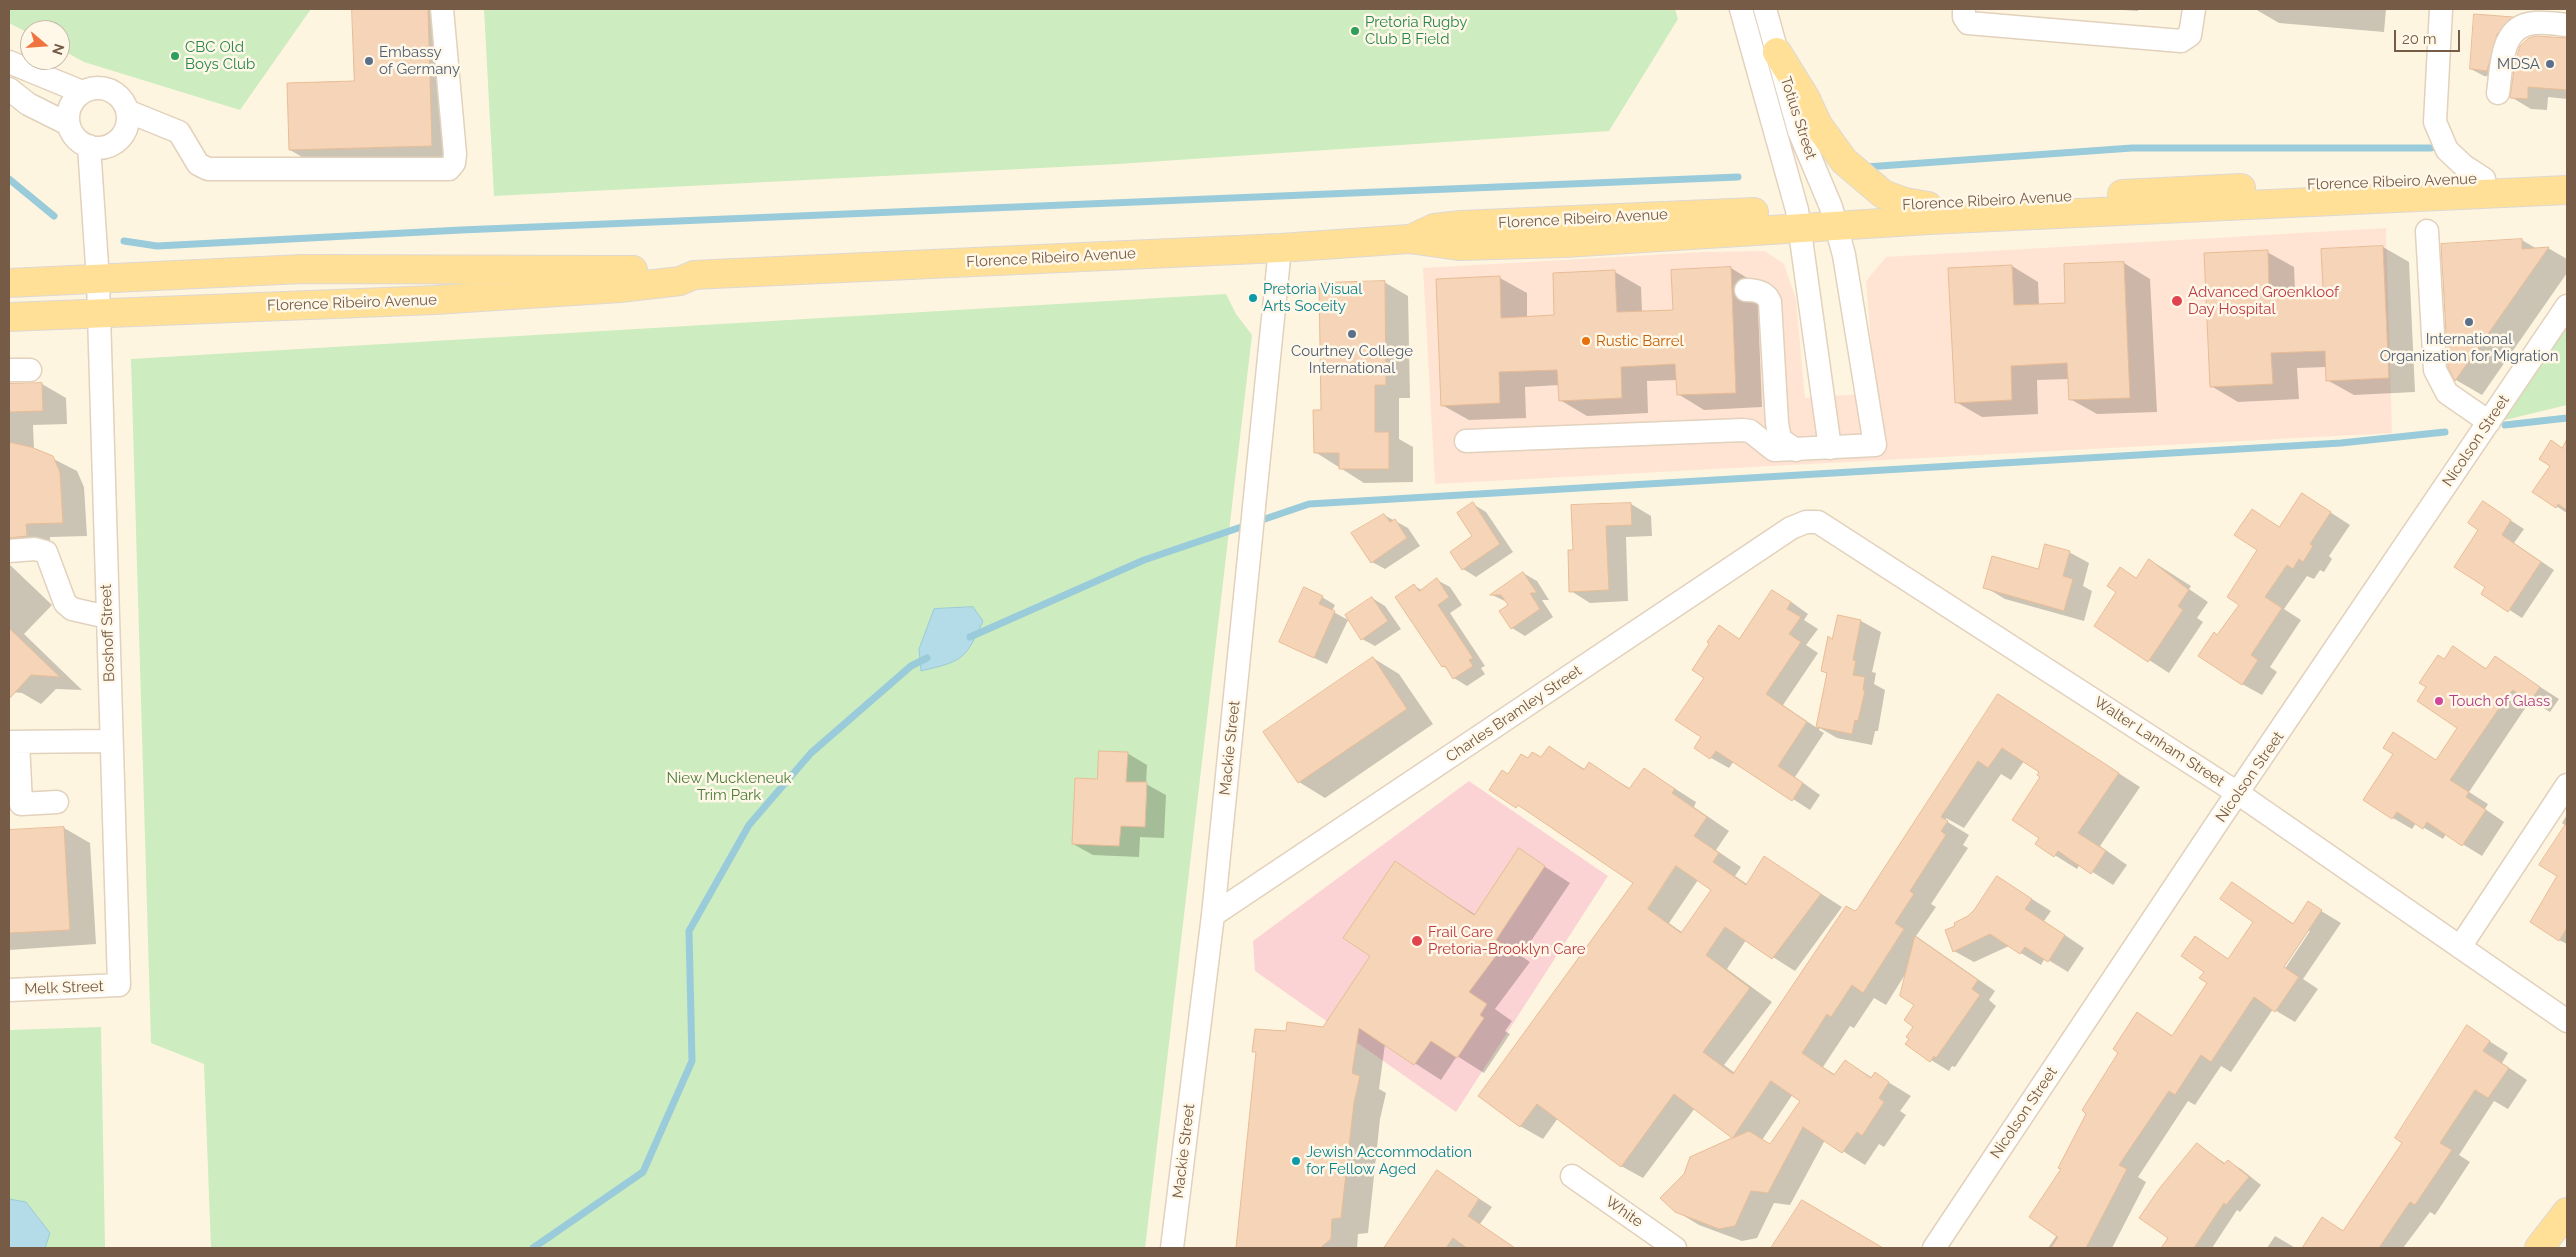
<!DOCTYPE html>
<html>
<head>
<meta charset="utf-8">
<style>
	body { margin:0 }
	#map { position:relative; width:2576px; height:1257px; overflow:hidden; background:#fef5e1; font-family:Raleway,sans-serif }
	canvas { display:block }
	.frame { position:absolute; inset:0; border:10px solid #765b46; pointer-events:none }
	.north { position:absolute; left:20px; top:20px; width:50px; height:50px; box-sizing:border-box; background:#fff8e8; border:1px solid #c8b9a7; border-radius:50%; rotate:108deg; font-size:14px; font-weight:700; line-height:20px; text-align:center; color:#765b46 }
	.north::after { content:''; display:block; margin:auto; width:18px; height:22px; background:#f0743e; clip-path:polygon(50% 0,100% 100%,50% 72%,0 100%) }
	.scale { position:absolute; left:2394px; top:30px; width:66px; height:22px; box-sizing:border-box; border:2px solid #765b46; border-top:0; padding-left:6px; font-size:15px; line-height:18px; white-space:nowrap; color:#765b46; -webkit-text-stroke:4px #fff8e8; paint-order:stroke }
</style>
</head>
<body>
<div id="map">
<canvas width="2576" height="1257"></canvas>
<div class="frame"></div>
<div class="north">N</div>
<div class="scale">20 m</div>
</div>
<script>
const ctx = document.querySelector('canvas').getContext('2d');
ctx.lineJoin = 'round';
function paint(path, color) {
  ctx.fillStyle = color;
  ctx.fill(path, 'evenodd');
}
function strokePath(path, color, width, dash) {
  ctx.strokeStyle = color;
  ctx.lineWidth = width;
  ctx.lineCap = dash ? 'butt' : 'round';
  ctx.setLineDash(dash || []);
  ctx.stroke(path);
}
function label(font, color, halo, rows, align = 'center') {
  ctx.font = font + ' Raleway,sans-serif';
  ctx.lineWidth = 5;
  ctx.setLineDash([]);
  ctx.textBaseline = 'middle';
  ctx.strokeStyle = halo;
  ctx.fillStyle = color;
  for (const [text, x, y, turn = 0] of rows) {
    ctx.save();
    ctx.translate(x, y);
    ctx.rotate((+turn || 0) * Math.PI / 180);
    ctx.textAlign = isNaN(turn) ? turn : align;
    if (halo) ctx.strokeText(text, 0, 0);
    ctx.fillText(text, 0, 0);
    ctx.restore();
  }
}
paint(new Path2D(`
	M2386,228L2392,433L1435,484L1423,268L1702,252L1765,251L1784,264L1796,299L1805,398L1875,393L1866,281L1886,257Z`), '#ffe4d3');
paint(new Path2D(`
	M1469,781L1608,876L1456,1112L1255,971L1253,941Z`), '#fcd3d5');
paint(new Path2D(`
	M9,9H311L240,110L84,62L60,49V30H30V34L9,23Z
	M484,9H1675L1678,19L1609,131L1118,164L494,196Z
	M1226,294L1236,314L1252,335L1145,1248H211L204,1064L151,1043L131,359Z
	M2567,311V405L2484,425Z
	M101,1027L105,1248H9V1030Z`), '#cdecbf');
const water = new Path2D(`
	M973,607L983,621C965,661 962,661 921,671L919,649L934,609Z
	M9,1199L26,1202L50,1233L45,1248H9Z`);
paint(water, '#b4dce8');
strokePath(water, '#9acbda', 1);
paint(new Path2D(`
	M353,9H454L458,160L316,165L290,150L355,82Z
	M2106,9H2138V11Z
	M2255,9H2386L2384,32L2279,23Z
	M2475,15L2513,18L2525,25L2500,77L2484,76L2471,69Z
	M2537,37L2567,38V99L2548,97L2547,110L2531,109L2511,97Z
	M2522,240L2537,249L2548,248L2567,259V273L2482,395L2456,380L2449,367Z
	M2383,247L2409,262L2415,392L2354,395L2327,380V367L2297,368L2299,399L2238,402L2211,386L2267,252L2294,267L2295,291L2324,289Z
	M2124,263L2150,279L2157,412L2097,414L2070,399L2069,379L2037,380L2038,414L1982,417L1956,402L2012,266L2038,282L2039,305L2067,304Z
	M1731,268L1757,284L1762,407L1704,410L1678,394L1677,380L1647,381L1648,413L1587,416L1560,400L1559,385L1525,387L1526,418L1469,420L1442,405L1437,280L1500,278L1527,293V318L1555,316L1615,272L1641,287L1642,312L1674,311Z
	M1384,282L1408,296L1410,398H1399V439L1413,447V482L1364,483L1315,452L1322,411Z
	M42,384L66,398L67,424L33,425L34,449L77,471L84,487L87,536L50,537V550L9,554V385Z
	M2551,442L2567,452V513L2534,492L2551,466Z
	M2302,494L2350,525L2329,556L2332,559L2324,572L2320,570L2314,579L2307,576L2284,609L2301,620L2270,667L2277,672L2262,695L2242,684L2218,636L2241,604L2259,550L2252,510L2280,527Z
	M1473,504L1486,512L1513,552L1476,577L1463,569L1474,537Z
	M1631,504L1651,516L1652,536L1626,537L1628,601L1590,603L1571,591L1574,551Z
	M2496,511L2524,529L2514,543L2554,570L2522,618L2483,593L2487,587Z
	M1384,515L1408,528L1420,546L1385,569L1372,562Z
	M2069,552L2089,563L2083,586L2092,591L2084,621L2005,599L1985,587L2039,570Z
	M2150,560L2191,586L2189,589L2208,602L2197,618L2203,622L2169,673L2095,625L2117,592L2120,569L2137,579Z
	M9,564L52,605L24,634L82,690L56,689L41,704L22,693L11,692L9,696Z
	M1523,573L1537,581L1549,600H1542L1553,617L1525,636L1512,628L1507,602L1492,595Z
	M1437,580L1450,587L1462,605L1450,613L1485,666L1481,668L1485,674L1467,686L1454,678L1449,670L1443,666L1414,586L1422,590Z
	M1322,597L1335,605L1332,611L1348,620L1327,664L1280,642Z
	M1372,598L1385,606L1401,629L1375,646L1362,639Z
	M1790,601L1808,614L1804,620L1818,629L1806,645L1818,653L1783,705L1817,728L1828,674L1822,671L1833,640L1838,616L1861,621L1881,632L1872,672L1876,673L1874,684L1885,690L1878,731H1875L1872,745L1837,738L1820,728L1819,730L1824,733L1795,777L1820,795L1810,810L1734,761L1729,768L1711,758L1702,737L1706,677L1711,644L1719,626L1740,639Z
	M2453,648L2487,669L2495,658L2559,699L2550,712L2532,701L2528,704L2469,792L2488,804L2485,809L2504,822L2482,856L2446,834L2443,839L2416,823L2412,829L2393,818L2394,734L2437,761L2459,728L2445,660Z
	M1373,658L1399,674L1433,724L1325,798L1299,782L1265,732Z
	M1999,696L2140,787L2100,846L2127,865L2113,885L2080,864L2077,869L2037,844L2041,838V772L2024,761L2011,780L2001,774L1964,828L1946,818V821L1969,835L1963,845L1968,848L1931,904L1936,907L1916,936L1995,991L1989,1000L1996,1006L1955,1067L1952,1066L1949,1071L1931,1060L1915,1026V1005L1906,973L1886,1005L1874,998L1854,1028L1850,1026L1823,1067L1836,1075L1845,1061L1873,1078L1875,1074L1911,1096L1900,1111L1906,1115L1884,1147L1879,1144L1865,1165L1825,1140L1790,1205L1774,1203L1757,1238L1742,1241L1699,1225L1676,1211L1685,1175L1735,1138L1695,1108L1643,1178L1621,1166L1558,1118L1543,1139L1520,1126L1635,883L1540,819L1491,789L1529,759L1541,758L1549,747L1586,770L1589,764L1631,789L1644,769L1696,802L1694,807L1729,831L1716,850L1741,867L1735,876L1747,884L1765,858L1842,907L1795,971L1746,940L1727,969L1772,1002L1724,1065L1735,1073L1856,913ZM1698,880L1712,889L1683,933L1669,923ZM1793,1094L1802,1100L1771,1145L1762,1140Z
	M1127,753L1147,765L1146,784L1166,795L1164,838L1140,837L1139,857L1093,855L1073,844L1098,780Z
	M2567,815V944L2559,940V876L2566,826L2562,823Z
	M64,828L90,843L96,944L9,950V831Z
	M1519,850L1570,883L1521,956L1530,962L1495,1009L1512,1021L1505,1031L1510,1034L1484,1073L1457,1056L1441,1080L1385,1044L1379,1089L1386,1093L1380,1119L1368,1233L1358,1234L1357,1248H1237L1257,1053L1254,1051L1287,1032L1323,1028L1371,956L1395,863L1476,915Z
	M1997,877L2051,911L2044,921L2084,948L2068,972L2045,958L2041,965L2009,946L1974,962L1954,951L1957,927L1975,911Z
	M2232,884L2294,924L2308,903L2341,923L2303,979L2318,989L2295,1022L2273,1009L2231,1072L2221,1066L2195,1105L2188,1101L2138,1177L2146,1182L2112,1248H2048L2057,1235L2063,1169L2138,1014L2173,1036L2209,983L2195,938L2229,959L2255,922ZM2307,931H2310L2282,973L2279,971Z
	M2467,1027L2508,1053L2502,1063L2527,1080L2508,1109L2494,1101L2459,1155L2470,1162L2435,1215L2430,1212L2403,1248H2303L2323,1219L2344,1231L2404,1143Z
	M2197,1144L2226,1164L2228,1161L2241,1169L2261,1185L2240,1212L2237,1210L2212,1248H2176L2166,1242Z
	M1437,1171L1492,1207L1480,1224L1515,1248H1469L1466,1246L1464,1248H1385Z
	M1802,1201L1881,1248H1778L1774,1246Z
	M2275,1236L2294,1247L2296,1248H2267Z`), '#0003');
strokePath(new Path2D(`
	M1866,167L2132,148H2431
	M9,179L54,216
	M124,241L157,246L461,230L1738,177
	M2505,425L2567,418
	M970,637L1144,560L1309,504L2341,443L2445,432
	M533,1248L643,1172L692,1061L689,931L749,825L811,753L911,666L927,658`), '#9acbda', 7);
const building = new Path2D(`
	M352,9H428L432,146L289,150L287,83L354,81Z
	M2474,14L2513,17L2497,34L2487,71L2470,69Z
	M2537,36L2567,38V90L2528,87V99L2510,98L2515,62L2520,46L2529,38Z
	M2522,239V249L2549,247L2455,381L2448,367L2441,244Z
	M2383,246L2389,378L2326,381L2325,351L2271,353L2273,384L2210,387L2204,253L2268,250L2269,291L2323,288L2321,249Z
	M2124,262L2130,398L2069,400L2067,363L2011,366L2012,400L1955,403L1948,268L2012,265L2014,305L2065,303L2064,264Z
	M1731,267L1736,393L1677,395L1675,364L1621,367L1622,398L1559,401L1557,370L1499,372L1500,403L1441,406L1436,279L1500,276L1501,318L1554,315L1553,273L1615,270L1617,312L1673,310L1671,270Z
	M1385,281L1386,385H1375V432H1389V469H1339V453H1314L1313,410H1321L1319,283Z
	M42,383L43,411L9,412V384Z
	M2567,439V510L2558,504L2556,508L2532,492L2550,466L2539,459L2551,440L2562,448Z
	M9,442L31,447L53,456L60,472L63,523L26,524L27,536L9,538Z
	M2302,493L2331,512L2310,544L2313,546L2303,562L2299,559L2293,569L2287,565L2265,597L2282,608L2251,655L2258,660L2242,685L2198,656L2214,632L2217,635L2239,605L2227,597L2257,550L2234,535L2252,509L2279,527Z
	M2483,501L2511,520L2502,535L2541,562L2508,612L2481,594L2485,587L2454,567L2478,530L2468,523Z
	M1473,502L1500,544L1462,570L1450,552L1472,536L1457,513Z
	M1631,503L1632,525L1606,526L1609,590L1569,592L1568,550H1573L1571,505Z
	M1384,514L1390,522L1395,519L1407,538L1371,563L1351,533Z
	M2045,544L2070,551L2063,576L2073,579L2064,611L1983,588L1992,556L2038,569Z
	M2149,559L2189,590L2178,606L2183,610L2148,662L2094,626L2116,592L2107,586L2120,567L2136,578Z
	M1523,572L1537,593H1530L1540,609L1511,629L1499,611L1508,605L1501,595H1490Z
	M1437,578L1449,597L1438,605L1473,658L1469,660L1473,666L1453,679L1445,666L1442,667L1395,597L1414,584L1419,591Z
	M1304,587L1323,596L1319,604L1335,611L1314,658L1279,642Z
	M1772,590L1791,602L1787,609L1801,617L1789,634L1801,642L1766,694L1807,722L1778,766L1803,783L1792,801L1716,751L1710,759L1694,748L1701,737L1675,720L1704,678L1692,670L1709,644L1707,642L1719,625L1739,639Z
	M1372,597L1388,621L1361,640L1345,615Z
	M1838,615L1861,620L1853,660L1856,661L1853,675L1865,677L1863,690L1865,691L1858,721L1855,720L1852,734L1816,727L1827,673L1821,671L1828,636L1832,639Z
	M9,628L60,677L31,675L9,699Z
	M2453,646L2486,669L2495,656L2540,687L2530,702L2513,690L2509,694L2450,780L2469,792L2466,797L2486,810L2462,846L2427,822L2423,829L2397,812L2392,819L2363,800L2393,754L2383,748L2393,732L2436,760L2457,728L2417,701L2426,687L2419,683L2438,655L2444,659Z
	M1373,657L1407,709L1298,783L1263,732Z
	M1998,694L2119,773L2078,833L2106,851L2091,874L2058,851L2054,857L2035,844L2039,838L2012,820L2040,777L2037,775L2039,772L2002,748L1988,768L1978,761L1941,817L1948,821L1941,831L1946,835L1910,891L1914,894L1895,923L1904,929L1863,993L1852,985L1831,1017L1827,1014L1802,1053L1834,1075L1845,1060L1871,1078L1875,1072L1889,1082L1879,1098L1884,1102L1862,1136L1857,1132L1842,1153L1803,1127L1768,1193L1751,1191L1735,1226L1719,1229L1675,1212L1660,1198L1684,1174L1690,1157L1732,1138L1674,1094L1621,1167L1537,1104L1520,1127L1478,1096L1633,883L1518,805L1516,808L1489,790L1502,770L1508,774L1521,754L1528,758L1532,752L1541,757L1549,746L1584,770L1589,762L1629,789L1644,768L1675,789L1672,793L1707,817L1694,836L1719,853L1713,862L1746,885L1764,856L1821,894L1772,959L1725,927L1706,955L1750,988L1703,1052L1733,1074L1846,906L1855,911L1858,908ZM1676,866L1711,890L1681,933L1648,909ZM1771,1081L1800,1101L1770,1144L1749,1131L1733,1138Z
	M1099,751L1128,752L1126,782H1147L1145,827L1121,826L1119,846L1072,844L1075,778L1097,779Z
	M2567,822V928L2559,941L2530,922L2557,876L2539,865Z
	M64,827L70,930L9,933V830Z
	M1519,848L1545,866L1496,940L1504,945L1469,992L1487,1004L1480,1015L1484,1018L1457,1058L1431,1041L1414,1065L1359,1028L1352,1073L1360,1076L1354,1103L1341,1218L1332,1219L1331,1239L1320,1248H1236L1256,1052H1252L1255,1029L1286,1031L1287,1022L1323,1027L1370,956L1343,938L1395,861L1474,915Z
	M1997,876L2032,899L2025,909L2065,935L2048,962L2025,947L2020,954L1990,934L1953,952L1945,930L1955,926L1954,923L1968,916L1974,910Z
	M2232,882L2293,924L2308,901L2322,910L2284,967L2299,977L2275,1012L2254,997L2211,1062L2201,1055L2175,1095L2169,1091L2119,1165L2127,1169L2086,1248H2051L2058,1237L2029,1217L2061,1169L2058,1168L2086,1114L2082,1110L2118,1053L2113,1049L2137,1012L2172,1036L2207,983L2199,978L2204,972L2181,956L2195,936L2228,959L2253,922L2220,899Z
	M1915,936L1978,980L1972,989L1980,995L1936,1058L1934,1056L1930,1062L1905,1044L1909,1039L1906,1037L1913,1027L1904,1020L1914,1005L1900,996Z
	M2467,1025L2490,1041L2483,1051L2509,1068L2488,1098L2475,1090L2440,1143L2452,1150L2415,1205L2410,1202L2379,1248H2302L2322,1217L2343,1231L2402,1143L2395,1138Z
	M2197,1143L2224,1164L2228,1160L2249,1177L2226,1205L2224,1203L2194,1248H2161L2168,1238L2139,1218L2159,1189Z
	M1437,1170L1479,1199L1468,1216L1515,1248H1467L1453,1238L1446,1248H1384Z
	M1802,1200L1883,1248H1771Z`);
paint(building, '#f5d4b7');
strokePath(building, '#e8bc96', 1);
const minor = new Path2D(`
	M1741,9L1797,210L1830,448
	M1964,9V17L1968,23L2181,41L2190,35L2194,9
	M2441,9L2435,122L2447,150L2464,166L2484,179
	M9,62L82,92
	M68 118a30 30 0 1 1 60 0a30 30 0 1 1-60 0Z
	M9,89L28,104L68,124
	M2498,93C2502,66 2500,25 2535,23C2546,22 2557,24 2567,25
	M127,111L179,132L198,164L208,169H449L454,163L455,154L442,9
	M2427,231L2435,370L2447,393L2489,422
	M1746,290C1757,290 1766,292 1770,302L1777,423L1780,439L1796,450
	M9,370H30
	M1466,441L1743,430L1750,431L1774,450L1875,445L1844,255L1831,207L1799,131L1765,9
	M9,551L35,549L46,552L65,603L72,609L107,617
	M9,742L111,741
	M18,742L21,804L57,802
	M1213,915L1791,528L1806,522H1818L2239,794L2567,1021
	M2460,947L2567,785
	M9,990L119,985L98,280L89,146
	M1572,1176L1675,1248
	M1172,1248L1213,915L1280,248
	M1934,1248L2221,817L2567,306`);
const major = new Path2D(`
	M1777,52L1806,99L1818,125L1844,161L1883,194L1905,202L1928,206
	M2122,194L2241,188
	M1417,236L1434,228L1461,225L1754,212
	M9,283L302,269L633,270
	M9,317L435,300L620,288L680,281L694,275L713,274L1280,248L1409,239L1459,246L1565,243L1929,220L2567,190
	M2539,1248L2567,1212`);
strokePath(minor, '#e2d1bc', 25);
strokePath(major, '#ded8d3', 30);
strokePath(minor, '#fff', 22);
strokePath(major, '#ffe096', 28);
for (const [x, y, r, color] of [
	[1355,31,5,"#2e9e5b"],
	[175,56,5,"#2e9e5b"],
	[369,61,5,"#5c6f8a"],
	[2550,64,5,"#5c6f8a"],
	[1253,298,5,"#0f9aa8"],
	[2177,301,6,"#e0444e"],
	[2469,322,5,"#5c6f8a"],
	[1352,334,5,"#5c6f8a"],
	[1586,341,5,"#e8710a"],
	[2439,701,5,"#d1479c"],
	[1417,941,6,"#e0444e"],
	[1296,1161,5,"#0f9aa8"]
]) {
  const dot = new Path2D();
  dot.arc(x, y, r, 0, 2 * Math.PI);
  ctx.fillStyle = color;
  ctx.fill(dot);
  strokePath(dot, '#fff8e8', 2);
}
label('15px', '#27864d', '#fff8e8', [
	["Pretoria Rugby",1365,22],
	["Club B Field",1365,39],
	["CBC Old",185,47],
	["Boys Club",185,64]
], 'left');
label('15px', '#4e5e75', '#fff8e8', [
	["Embassy",379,52,"left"],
	["of Germany",379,69,"left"],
	["MDSA",2540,64,"right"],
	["International",2469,339],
	["Organization for Migration",2469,356],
	["Courtney College",1352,351],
	["International",1352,368]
]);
label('15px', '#765b46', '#fff8e8', [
	["Totius Street",1798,118,72],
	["Florence Ribeiro Avenue",2392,182,-2],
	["Florence Ribeiro Avenue",1987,201,-3],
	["Florence Ribeiro Avenue",1583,219,-3],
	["Florence Ribeiro Avenue",1051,258,-3],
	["Florence Ribeiro Avenue",352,303,-2],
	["Nicolson Street",2476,441,-56],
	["Boshoff Street",108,633,-92],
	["Charles Bramley Street",1514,714,-34],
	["Walter Lanham Street",2159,742,33],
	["Mackie Street",1230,748,-84],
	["Nicolson Street",2250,777,-55],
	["Melk Street",64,988,-2],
	["Nicolson Street",2024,1113,-56],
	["Mackie Street",1184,1151,-83],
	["White",1624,1212,35]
]);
label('15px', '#0d838f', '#fff8e8', [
	["Pretoria Visual",1263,289],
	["Arts Soceity",1263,306],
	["Jewish Accommodation",1306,1152],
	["for Fellow Aged",1306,1169]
], 'left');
label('15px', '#be3a42', '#fff8e8', [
	["Advanced Groenkloof",2188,292],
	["Day Hospital",2188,309],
	["Frail Care",1428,932],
	["Pretoria-Brooklyn Care",1428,949]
], 'left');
label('15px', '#c56008', '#fff8e8', [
	["Rustic Barrel",1596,341]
], 'left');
label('15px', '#b23c85', '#fff8e8', [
	["Touch of Glass",2449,701]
], 'left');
label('15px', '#4c7d3d', '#fff8e8', [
	["Niew Muckleneuk",729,778],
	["Trim Park",729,795]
]);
</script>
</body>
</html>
